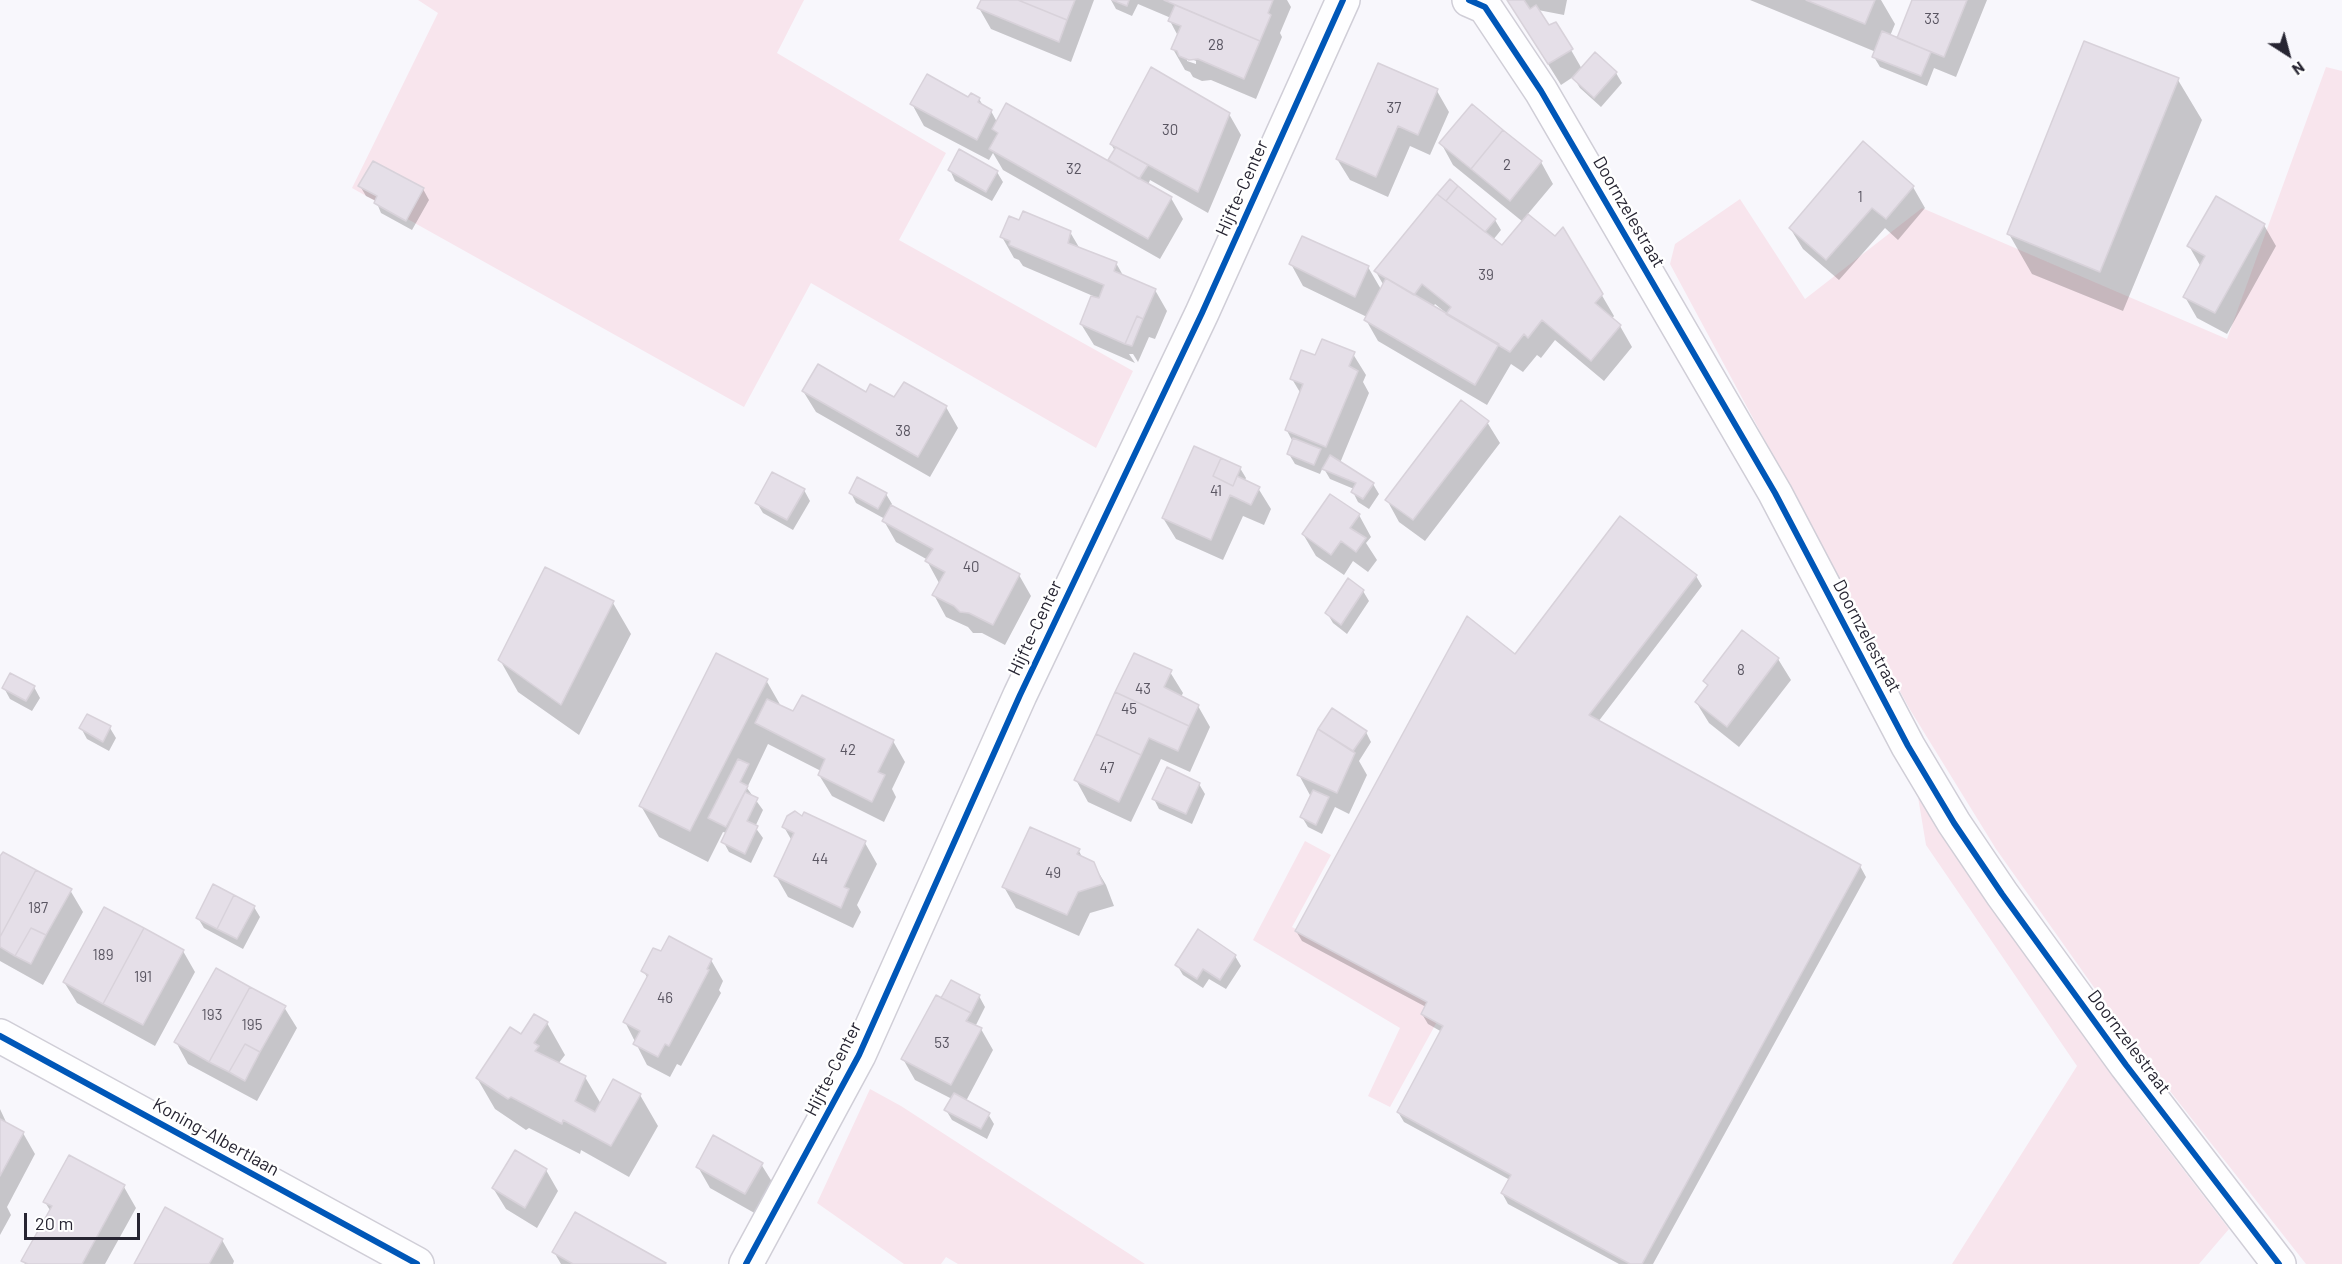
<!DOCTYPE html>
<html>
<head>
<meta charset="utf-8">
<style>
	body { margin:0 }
	#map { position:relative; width:2342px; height:1264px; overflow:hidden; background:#f8f7fc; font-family:Barlow,sans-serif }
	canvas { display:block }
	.north { position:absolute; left:2258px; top:24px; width:60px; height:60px; -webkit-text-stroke:4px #fff; paint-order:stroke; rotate:144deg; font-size:16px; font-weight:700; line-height:24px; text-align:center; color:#272532 }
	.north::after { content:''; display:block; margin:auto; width:21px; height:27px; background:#272532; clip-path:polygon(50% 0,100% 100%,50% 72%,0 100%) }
	.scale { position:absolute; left:24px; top:1213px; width:116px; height:27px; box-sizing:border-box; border:3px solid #272532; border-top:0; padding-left:8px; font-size:18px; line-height:21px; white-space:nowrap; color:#272532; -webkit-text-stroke:4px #fff; paint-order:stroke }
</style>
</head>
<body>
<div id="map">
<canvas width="2342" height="1264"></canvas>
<div class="north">N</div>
<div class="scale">20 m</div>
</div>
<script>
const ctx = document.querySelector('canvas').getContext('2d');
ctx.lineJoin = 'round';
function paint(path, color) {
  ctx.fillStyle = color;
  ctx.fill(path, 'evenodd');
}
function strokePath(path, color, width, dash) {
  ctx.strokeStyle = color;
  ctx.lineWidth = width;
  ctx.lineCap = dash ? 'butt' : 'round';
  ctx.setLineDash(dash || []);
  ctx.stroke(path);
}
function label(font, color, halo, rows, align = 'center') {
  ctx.font = font + ' Barlow,sans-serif';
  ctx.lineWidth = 5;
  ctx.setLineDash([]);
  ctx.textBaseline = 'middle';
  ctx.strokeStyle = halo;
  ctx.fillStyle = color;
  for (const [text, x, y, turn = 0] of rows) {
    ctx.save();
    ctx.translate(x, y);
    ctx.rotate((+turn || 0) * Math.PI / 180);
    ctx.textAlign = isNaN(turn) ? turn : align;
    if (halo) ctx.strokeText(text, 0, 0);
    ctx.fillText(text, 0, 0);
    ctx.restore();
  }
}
paint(new Path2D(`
	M418,0H804L777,53L946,153L899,240L1133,371L1096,448L811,283L744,407L352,188L438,13Z
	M2326,67L2342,71V1264H2306L2144,1058L1996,849L1909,708L1670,264L1675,244L1740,199L1805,299L1922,208L2227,339Z
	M1918,797L2142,1116L2229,1229L2199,1264H1952L2077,1066L1926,845Z
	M1305,841L1331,855L1292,927L1444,1009L1390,1107L1368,1096L1400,1028L1253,940Z
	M870,1089L901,1106L1145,1264H958L946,1257L941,1264H904L817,1203Z`), '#f8e5ed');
paint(new Path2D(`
	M981,0H1094L1071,62L991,29L979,8Z
	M1111,0H1287L1291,7L1280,33L1282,37L1256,99L1211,80L1202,81L1193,77L1190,72L1185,70L1173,49L1178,36L1170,21L1171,18L1138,4L1132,16L1116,9ZM1187,57L1196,61V64L1187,61Z
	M1508,0H1567L1564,15L1538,10L1548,27L1571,50L1582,69L1616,73L1622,83L1601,107L1580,88L1573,77L1561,85Z
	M1750,0H1881L1895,24L1890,36L1897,39L1914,0H1987L1956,77L1934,68L1927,86L1880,67L1874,57L1876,52Z
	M2085,43L2178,80L2202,120L2123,311L2032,274L2009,234Z
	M1437,91L1449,112L1430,155L1410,146L1388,197L1350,180L1337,159Z
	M979,99L984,107L991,111L997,122L1113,165L1110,160L1115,151L1111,144L1229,114L1241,135L1208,213L1150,180L1148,185L1171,198L1183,219L1160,259L1003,170L993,153L989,160L924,126L912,104Z
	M1441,143L1541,162L1553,184L1527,215L1555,238L1563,229L1614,316L1612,319L1620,326L1632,347L1604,381L1555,340L1541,358L1537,355L1523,372L1511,364L1487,405L1378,341L1366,320L1367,317L1303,286L1291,264L1368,267L1382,291L1384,286L1376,272L1450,181L1495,220L1501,230L1493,240L1502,247L1523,222L1453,165ZM1435,304L1446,313L1444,314L1433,307Z
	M950,170L997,172L1003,182L992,201L955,181Z
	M360,186L423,189L429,200L412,230L381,213L376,201L366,196Z
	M1913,187L1925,208L1898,240L1885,228L1839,280L1803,249L1790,228Z
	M2264,225L2276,246L2227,334L2197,318L2185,297L2201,267L2189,246Z
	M1070,232L1080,249L1116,263L1124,277L1155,290L1167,311L1155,339L1149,337L1138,362L1133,354H1129L1135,363L1094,345L1081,324L1093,296L1023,266L1019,260L1014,258L1002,237Z
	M1353,354L1366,375L1363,382L1369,393L1340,463L1373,484L1379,494L1369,509L1358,502L1353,492L1354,489L1330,479L1323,467L1320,474L1295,464L1289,454L1293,442L1286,429L1301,394L1292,379L1316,357Z
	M803,391L867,394L946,407L958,428L930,477L816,412Z
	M1487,422L1500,443L1425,541L1399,522L1387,500Z
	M1240,468L1246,478L1244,482L1258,488L1271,509L1264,525L1243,516L1223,560L1176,539L1163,518Z
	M804,490L810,501L793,530L763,513L757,503Z
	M851,493L886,494L892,504L891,506L1019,575L1031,596L1005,645L982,633H973L968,627L946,617L934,595L939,583L927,561L928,560L896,542L884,521L885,519L856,503Z
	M1359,515L1371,537L1366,543L1377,560L1368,572L1353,561L1344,575L1316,556L1303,534Z
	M1696,576L1702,586L1598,722L1860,866L1866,877L1653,1264H1619L1508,1204L1502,1193L1510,1180L1404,1122L1398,1112L1442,1032L1428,1024L1422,1014L1426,1007L1302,941L1296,931L1515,656Z
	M1363,591L1369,601L1347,634L1333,623L1327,613Z
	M613,603L631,634L579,735L518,692L500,660Z
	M1743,632L1778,659L1791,680L1739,747L1709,723L1696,702L1708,687L1705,681Z
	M1170,672L1183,693L1181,697L1198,706L1210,727L1190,772L1161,759L1131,822L1088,802L1076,780Z
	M766,680L782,708L893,741L905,762L892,789L896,797L884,822L832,796L819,775L821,771L768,744L747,788L763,810L755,827L763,838L751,863L729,852L723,841L727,833L723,832L708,862L659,837L641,806Z
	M34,687L40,698L32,711L10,699L4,688Z
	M87,716L110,728L116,738L109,751L87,739L81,728Z
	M1320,729L1366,732L1371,742L1359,761L1367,775L1349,814L1335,807L1322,834L1308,827L1302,817L1311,797L1299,775Z
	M1199,784L1205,794L1192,824L1159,809L1154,799Z
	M803,818L865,843L877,864L857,905L861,912L853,928L788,897L776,876L792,841L784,827Z
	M1079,851L1083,859L1093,863L1106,885L1114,906L1090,913L1079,936L1016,908L1004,887Z
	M0,859L70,890L83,912L43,985L0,961Z
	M254,907L260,917L243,949L204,928L198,918Z
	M183,951L195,972L155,1046L77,1003L64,982Z
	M661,953L711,960L723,981L719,990L721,993L681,1066L677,1064L670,1077L647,1065L625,1022L648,979L643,970Z
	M1235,956L1241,966L1226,989L1209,979L1203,988L1183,975L1177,965Z
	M979,996L985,1007L976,1025L981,1029L993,1050L966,1101L988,1114L994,1124L987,1139L952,1120L946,1110L952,1099L915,1080L903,1059L941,999Z
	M284,1007L297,1028L257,1101L188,1064L176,1042Z
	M547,1023L565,1055L558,1064L585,1077L601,1104L640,1095L658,1126L629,1177L581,1150L580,1154L529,1128L526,1130L495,1109L477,1078L521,1036Z
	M0,1109L7,1124L23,1133L35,1154L7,1207L11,1215L0,1235Z
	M761,1164L774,1185L758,1215L710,1188L698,1167Z
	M546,1170L558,1191L537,1228L506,1209L493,1188Z
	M124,1187L136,1208L105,1264H25L23,1261L51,1212L45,1202Z
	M222,1240L234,1261L233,1264H135Z
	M554,1252L664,1264H561Z`), '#0003');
const building = new Path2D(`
	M981,0H1018L1067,20L1059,42L977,8Z
	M1018,0H1075L1067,20Z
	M1112,0H1129L1127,6Z
	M1164,0H1273L1268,13L1271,15L1260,41Z
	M1507,0H1524L1530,9L1536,5L1549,25L1556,22L1573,49L1548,64Z
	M1806,0H1875L1865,24Z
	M1912,0H1967L1944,57L1897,38Z
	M1175,5L1260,41L1244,79L1198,59L1189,60L1179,56L1177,51L1171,49L1181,26L1168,21Z
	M1882,31L1931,52L1921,76L1872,57Z
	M2084,41L2179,78L2100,272L2007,234Z
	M1595,52L1617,72L1594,98L1572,78Z
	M1378,63L1438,89L1418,135L1398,126L1376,177L1336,159Z
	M1151,67L1230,113L1198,192L1110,144Z
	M927,74L968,97L971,93L980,98L978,102L992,110L977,140L910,104Z
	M1006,103L1172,197L1148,239L989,149L998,133L992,129Z
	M1472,104L1503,130L1471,169L1439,143Z
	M1503,130L1542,161L1510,201L1471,169Z
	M1863,141L1914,186L1886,219L1872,208L1826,260L1789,228Z
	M1116,147L1148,165L1139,179L1108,160Z
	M959,149L998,171L986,192L948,170Z
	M373,161L424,188L406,221L374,203L377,196L358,186Z
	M1450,179L1458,186L1446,201L1437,194Z
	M1458,186L1496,219L1485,232L1446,201Z
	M1437,194L1502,245L1528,214L1555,236L1563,227L1603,294L1595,303L1621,325L1591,361L1542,320L1528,338L1524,334L1510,352L1446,314L1451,307L1422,284L1414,295L1374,271Z
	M2216,196L2265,224L2215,313L2183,297L2205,256L2187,246Z
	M1023,211L1071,231L1068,243L1117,262L1114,271L1156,289L1143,319L1137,316L1125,344L1080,324L1091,296L1099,298L1104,285L1009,245L1010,241L1000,237L1009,216L1019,220Z
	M1302,236L1369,266L1355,297L1289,264Z
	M1386,278L1499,344L1475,385L1364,320Z
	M1137,316L1143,319L1132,346L1125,344Z
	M1322,339L1355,352L1349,366L1358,371L1326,447L1285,430L1303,384L1290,379L1301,350L1315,355Z
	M818,364L866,392L870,384L894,397L904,382L947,406L918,457L802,391Z
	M1461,400L1489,421L1413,520L1385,500Z
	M1293,438L1321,449L1314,465L1287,454Z
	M1194,446L1221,458L1213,476L1233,486L1237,476L1260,487L1251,505L1230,495L1211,540L1162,518Z
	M1330,455L1374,483L1363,499L1351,492L1356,483L1322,469Z
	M1221,458L1241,467L1233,486L1213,476Z
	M772,472L805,489L787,520L755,503Z
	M857,477L887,493L878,509L849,493Z
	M1330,494L1360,514L1350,528L1366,538L1356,552L1341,541L1331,555L1302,534Z
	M891,505L1020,574L993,625L969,613L960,612L954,606L932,595L945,572L925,561L933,549L882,521Z
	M1620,516L1697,575L1589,715L1861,865L1642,1264H1630L1501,1193L1511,1175L1397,1112L1443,1026L1421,1014L1427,1002L1295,931L1467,616L1515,654Z
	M545,567L614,601L561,705L498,660Z
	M1348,578L1364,590L1341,625L1325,613Z
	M1742,630L1779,658L1727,727L1695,702L1708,685L1703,681Z
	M716,653L768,679L690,831L639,806Z
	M1134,653L1172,670L1164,687L1199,705L1189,726L1115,692Z
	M10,673L35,686L26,701L2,688Z
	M1115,692L1189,726L1178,751L1149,738L1141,755L1096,734Z
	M802,695L894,740L878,772L885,775L872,802L818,775L825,759L755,723L767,699L793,711Z
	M1332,708L1367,731L1353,751L1318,729Z
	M87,714L111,726L103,742L79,728Z
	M1318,729L1355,753L1337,793L1297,775Z
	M1096,734L1141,755L1119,802L1074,780Z
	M738,759L749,764L740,782L748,786L726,827L708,818Z
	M1167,767L1200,783L1186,814L1152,799Z
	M1313,790L1329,797L1316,825L1300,817Z
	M745,792L758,798L747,821L758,826L745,854L721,842Z
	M795,811L802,816L804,812L866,841L844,887L849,889L841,908L774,876L794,833L782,827L787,816Z
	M1030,827L1080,849L1077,854L1094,862L1103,884L1078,892L1067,915L1002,887Z
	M3,852L36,870L0,937V856Z
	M36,870L72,889L46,935L31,928L15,956L0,947V937Z
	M213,884L234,895L217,929L196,918Z
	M234,895L255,906L237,939L217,929Z
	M104,907L144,928L103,1004L63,982Z
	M31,928L46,935L31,964L15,956Z
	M144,928L184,950L143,1025L103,1004Z
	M1198,929L1236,955L1220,980L1203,969L1197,979L1175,965Z
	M669,936L712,959L707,969L709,970L669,1046L665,1044L658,1057L633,1044L640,1031L623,1022L648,975L641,971L653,948L661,951Z
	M216,968L250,987L209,1062L174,1042Z
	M951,980L980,995L971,1013L941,998Z
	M250,987L286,1006L260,1052L245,1044L229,1072L209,1062Z
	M936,995L971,1013L966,1021L982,1028L951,1085L901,1059Z
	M534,1014L548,1022L534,1043L539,1046L535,1051L586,1076L575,1101L595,1112L613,1079L641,1094L611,1146L563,1120L562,1124L511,1097L508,1099L476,1078L510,1027L521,1034Z
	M245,1044L260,1052L245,1081L229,1072Z
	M954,1093L990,1113L981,1129L944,1110Z
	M0,1119L24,1132L0,1176Z
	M713,1135L763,1163L745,1194L696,1167Z
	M515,1150L547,1169L525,1208L492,1188Z
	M69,1155L125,1185L82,1264H28L21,1261L52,1206L43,1202Z
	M165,1207L223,1239L209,1264H134Z
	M575,1212L666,1263L665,1264H573L552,1252Z`);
paint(building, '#e5dfe8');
strokePath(building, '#d8d2da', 1.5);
const minor = new Path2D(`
	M1469,0L1485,7L1541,91L1775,493L1908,746L1954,823L2002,894L2126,1065L2279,1264
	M0,1036L417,1264
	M746,1264L859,1055L1020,695L1202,313L1343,0`);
strokePath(minor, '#d0ced7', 36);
strokePath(minor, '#fefeff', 33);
strokePath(new Path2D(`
	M1469,0L1485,7L1541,91L1775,493L1908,746L1954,823L2002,894L2126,1065L2279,1264
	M0,1036L417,1264
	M746,1264L859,1055L1020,695L1202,313L1343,0`), '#0057b8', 6);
label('15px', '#5a5662', null, [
	["33",1932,19],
	["28",1216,45],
	["37",1394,108],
	["30",1170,130],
	["2",1507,165],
	["32",1074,169],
	["1",1860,197],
	["39",1486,275],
	["38",903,431],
	["41",1216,491],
	["40",971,567],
	["8",1741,670],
	["43",1143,689],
	["45",1129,709],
	["42",848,750],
	["47",1107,768],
	["44",820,859],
	["49",1053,873],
	["187",38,908],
	["189",103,955],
	["191",143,977],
	["46",665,998],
	["193",212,1015],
	["195",252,1025],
	["53",942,1043]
]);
label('18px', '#272532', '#fff', [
	["Hijfte-Center",1242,188,-66],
	["Doornzelestraat",1629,212,60],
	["Hijfte-Center",1035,628,-65],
	["Doornzelestraat",1867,636,62],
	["Doornzelestraat",2129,1042,53],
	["Hijfte-Center",833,1069,-63],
	["Koning-Albertlaan",216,1137,29]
]);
</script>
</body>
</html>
